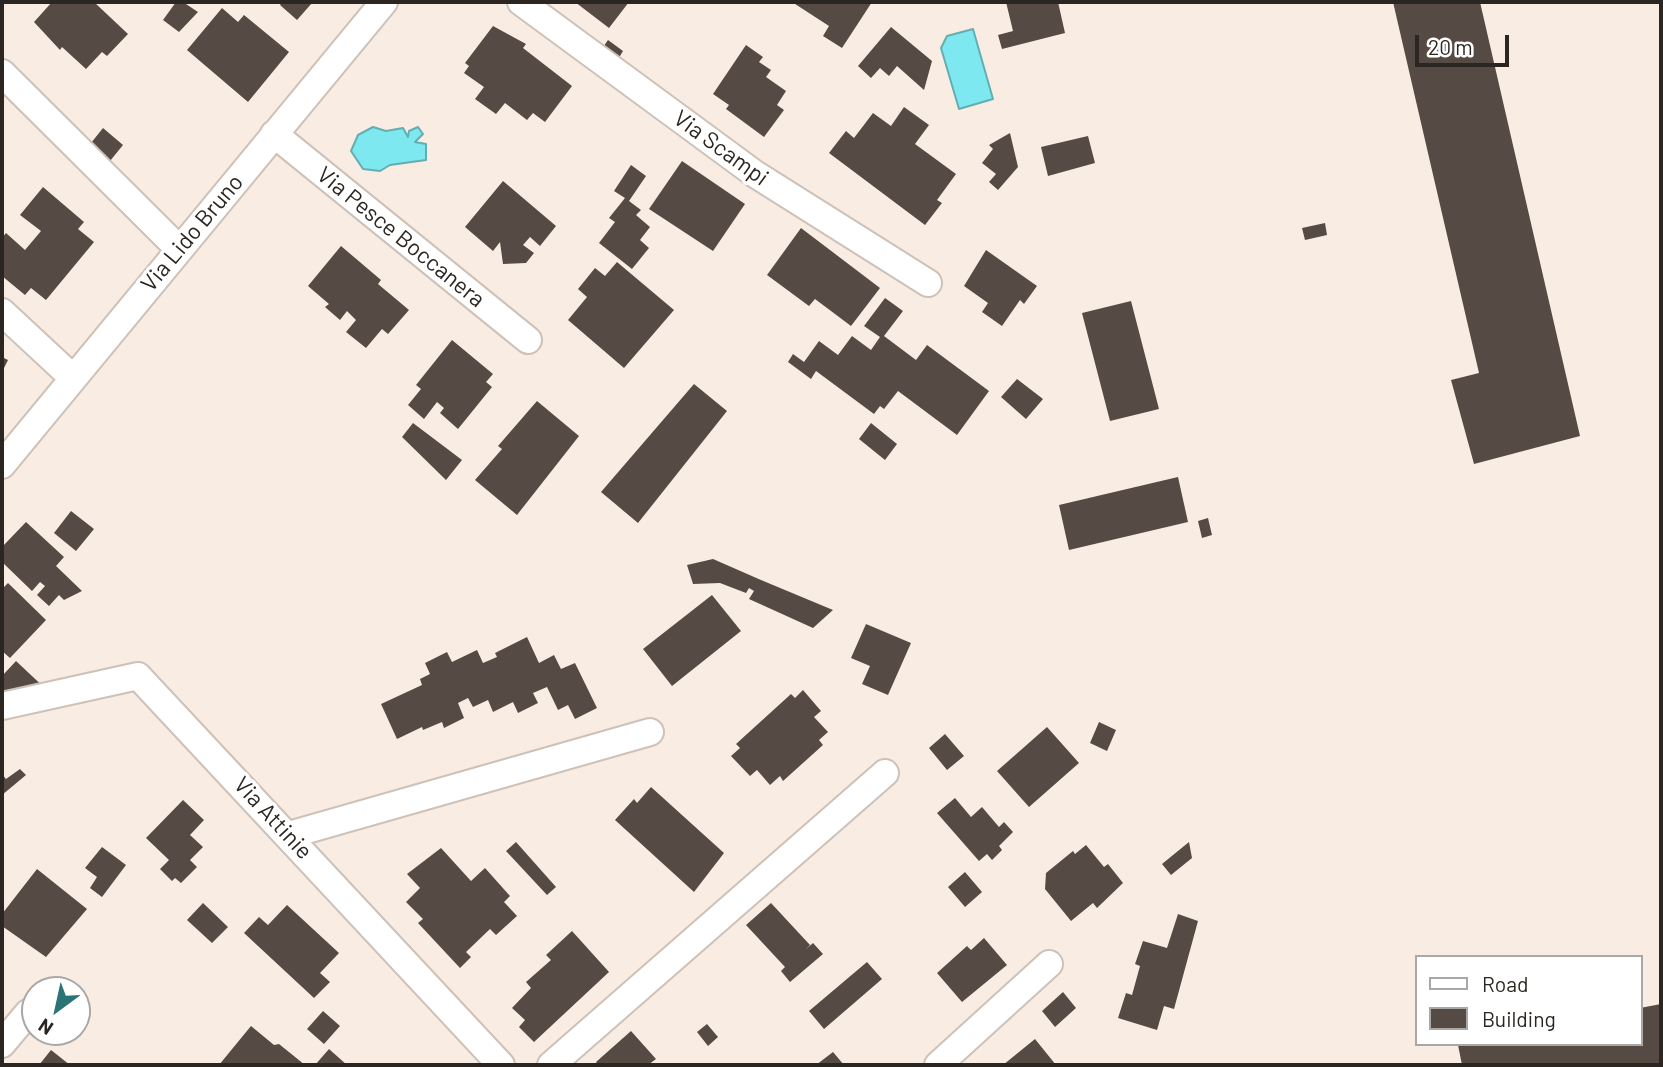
<!DOCTYPE html>
<html>
<head>
<meta charset="utf-8">
<style>
	body { margin:0 }
	#map { position:relative; width:1663px; height:1067px; overflow:hidden; background:#f9ede3; font-family:Barlow,sans-serif }
	canvas { display:block }
	.frame { position:absolute; inset:0; border:4px solid #2b2622; pointer-events:none }
	.legend { position:absolute; left:1415px; top:955px; width:228px; height:91px; box-sizing:border-box; background:#fff; border:2px solid #aaa8a7; margin:0; padding:9px 12px; list-style:none; font-size:21px; color:#2b2622 }
	.legend li { display:flex; align-items:center; gap:14px; height:35px }
	.legend b { width:35px; border:2px solid #aaa8a7 }
	.north { position:absolute; left:21px; top:976px; width:70px; height:70px; box-sizing:border-box; background:#fff; border:2px solid #aaa8a7; border-radius:50%; rotate:213deg; font-size:19px; font-weight:700; line-height:28px; text-align:center; color:#2b2622 }
	.north::after { content:''; display:block; margin:auto; width:24px; height:32px; background:#2a7476; clip-path:polygon(50% 0,100% 100%,50% 72%,0 100%) }
	.scale { position:absolute; left:1415px; top:35px; width:94px; height:32px; box-sizing:border-box; border:4px solid #2b2622; border-top:0; padding-left:9px; font-size:21px; line-height:24px; white-space:nowrap; color:#2b2622; -webkit-text-stroke:5px #fff; paint-order:stroke }
</style>
</head>
<body>
<div id="map">
<canvas width="1663" height="1067"></canvas>
<div class="frame"></div>
<ul class="legend">
<li><b style="height:9px;background:#fff"></b>Road</li>
<li><b style="height:19px;background:#564a44"></b>Building</li>
</ul>
<div class="north">N</div>
<div class="scale">20 m</div>
</div>
<script>
const ctx = document.querySelector('canvas').getContext('2d');
ctx.lineJoin = 'round';
function paint(path, color) {
  ctx.fillStyle = color;
  ctx.fill(path, 'evenodd');
}
function strokePath(path, color, width, dash) {
  ctx.strokeStyle = color;
  ctx.lineWidth = width;
  ctx.lineCap = dash ? 'butt' : 'round';
  ctx.setLineDash(dash || []);
  ctx.stroke(path);
}
function label(font, color, halo, rows, align = 'center') {
  ctx.font = font + ' Barlow,sans-serif';
  ctx.lineWidth = 7;
  ctx.setLineDash([]);
  ctx.textBaseline = 'middle';
  ctx.strokeStyle = halo;
  ctx.fillStyle = color;
  for (const [text, x, y, turn = 0] of rows) {
    ctx.save();
    ctx.translate(x, y);
    ctx.rotate((+turn || 0) * Math.PI / 180);
    ctx.textAlign = isNaN(turn) ? turn : align;
    if (halo) ctx.strokeText(text, 0, 0);
    ctx.fillText(text, 0, 0);
    ctx.restore();
  }
}
const water = new Path2D(`
	M973,29L993,99L959,109L941,48L947,36Z
	M373,127L386,131L403,128L408,137L409,131L418,127L423,134L415,142L426,144V160L390,165L380,171L363,169L351,151L358,135Z`);
paint(water, '#7de8ef');
strokePath(water, '#64aeb2', 2);
paint(new Path2D(`
	M52,2H94L128,34L107,56L102,52L86,69L62,47L60,50L34,22Z
	M176,2H183L198,12L179,32L163,20Z
	M282,2H310L312,3L297,20L280,5Z
	M575,2H629L609,28Z
	M792,2H872L842,48L823,36L829,26Z
	M1006,2H1058L1065,33L1002,49L998,35L1013,31Z
	M1393,2H1480L1580,436L1474,464L1451,380L1479,373Z
	M222,8L238,22L244,15L289,52L248,102L187,50Z
	M493,26L526,44L523,48L572,86L545,122L533,113L527,120L505,103L496,114L475,99L484,87L464,73L469,66L465,63Z
	M891,27L932,61L924,90L897,66L889,76L880,68L871,78L858,66Z
	M608,40L623,51L617,61L601,50Z
	M746,45L763,57L759,62L771,70L766,77L786,91L777,105L784,110L764,137L726,109L729,105L713,94Z
	M904,107L929,125L915,144L956,174L937,200L942,203L925,225L829,153L846,131L854,138L873,113L891,126Z
	M103,128L123,145L110,161L91,143Z
	M1010,133L1018,167L998,190L989,182L996,174L982,163L993,149L989,145Z
	M1088,136L1095,163L1048,176L1041,147Z
	M682,161L745,204L713,251L649,209Z
	M631,165L646,176L629,201L641,210L636,215L650,227L640,240L649,248L632,269L599,243L615,222L609,218L625,198L614,191Z
	M503,181L556,226L540,246L530,237L523,245L534,253L526,263L503,264L500,242L493,251L465,227Z
	M43,187L84,222L78,229L94,242L46,300L31,288L25,295L2,276V238L6,233L25,250L41,231L20,215Z
	M1325,223L1327,235L1305,240L1302,228Z
	M801,228L880,288L851,326L815,299L809,306L767,275Z
	M341,246L381,280L378,284L409,310L388,334L382,329L366,348L346,332L356,320L347,311L340,320L325,307L329,304L308,286Z
	M986,250L1037,286L1024,304L1020,300L1002,326L982,312L988,303L964,286Z
	M617,262L674,310L624,368L568,320L587,297L578,289L595,268L605,276Z
	M885,298L903,311L884,336L916,360L927,345L989,391L957,435L898,391L884,409L880,406L874,414L816,371L811,379L788,362L793,354L804,362L819,341L838,355L852,336L871,350L880,337L864,326Z
	M1131,301L1159,409L1110,421L1082,313Z
	M452,340L493,374L486,382L492,387L458,429L440,413L444,408L437,402L424,419L408,405L421,389L416,385Z
	M2,357L8,360L2,372Z
	M1017,379L1043,399L1026,419L1001,397Z
	M694,384L727,411L638,523L601,492Z
	M537,401L579,436L517,515L475,480L502,449L498,446Z
	M413,423L462,460L446,480L402,437Z
	M871,423L897,444L885,460L859,439Z
	M1178,477L1188,522L1069,550L1059,505Z
	M71,511L94,529L76,551L54,533Z
	M1208,518L1212,535L1202,538L1198,521Z
	M26,522L64,557L56,566L82,591L64,600L59,595L49,606L37,595L45,586L40,582L32,591L2,562V547Z
	M713,559L761,580L833,610L813,628L749,599L754,591L749,588L746,593L720,583L693,584L687,565Z
	M8,583L46,620L10,658L2,651V589Z
	M712,595L741,631L672,686L643,649Z
	M866,624L911,643L888,695L862,684L870,666L851,658Z
	M527,637L539,663L554,655L561,669L575,663L597,708L575,719L568,705L558,710L547,687L533,693L538,703L518,713L513,702L493,712L488,700L473,707L468,698L458,703L464,718L444,728L442,722L423,730L422,727L397,739L381,704L422,685L420,679L430,674L425,663L447,652L452,662L477,650L483,663L497,657L495,653Z
	M16,661L49,692L12,700L2,691V676Z
	M803,690L821,711L814,717L828,732L819,740L823,745L783,781L780,776L770,785L757,770L750,776L731,756L740,748L736,744L791,694L795,698Z
	M1099,722L1116,730L1107,751L1090,743Z
	M1047,727L1079,763L1029,807L997,771Z
	M945,734L964,756L947,770L929,748Z
	M20,769L26,775L2,795V774L6,779Z
	M651,787L724,853L694,892L615,820L634,799L637,803Z
	M955,798L971,817L982,807L999,827L1004,822L1013,832L999,846L1002,850L992,860L987,854L979,861L937,813Z
	M183,800L204,820L190,835L203,847L190,860L197,867L181,883L175,878L172,881L160,869L169,860L146,838Z
	M516,842L556,887L547,895L506,851Z
	M1189,842L1192,858L1171,875L1162,864Z
	M1086,845L1104,867L1108,864L1123,883L1097,908L1093,903L1071,921L1045,889L1046,873L1073,851L1075,854Z
	M102,847L126,865L102,897L90,888L97,877L85,868Z
	M441,848L471,881L485,868L510,896L504,902L517,916L496,935L490,929L466,952L471,957L460,968L418,923L423,919L406,902L420,888L407,874Z
	M37,869L87,909L46,957L2,926V914Z
	M965,872L982,892L965,907L948,887Z
	M203,903L228,927L212,943L187,920Z
	M771,903L810,945L805,950L813,943L823,954L790,982L781,971L785,967L746,925Z
	M287,905L339,953L320,973L330,982L314,998L244,933L259,917L268,925Z
	M1178,914L1198,921L1174,1009L1164,1006L1157,1030L1118,1018L1126,993L1132,995L1140,966L1135,964L1143,941L1167,948Z
	M572,931L609,972L534,1042L519,1027L525,1020L512,1008L531,988L526,982L551,960L546,955Z
	M984,938L1007,965L962,1002L937,973L967,946L971,950Z
	M867,962L882,979L824,1029L809,1011Z
	M1063,992L1076,1008L1055,1027L1042,1011Z
	M1661,1004V1065H1462L1458,1045L1462,1044H1640V1008Z
	M323,1011L340,1026L324,1044L307,1029Z
	M707,1024L718,1037L708,1046L697,1032Z
	M251,1026L274,1045L279,1044L305,1065H219Z
	M631,1031L656,1059L648,1065H598L596,1062Z
	M1035,1039L1056,1065H1003Z
	M329,1049L347,1065H315Z
	M51,1050L70,1065H39Z
	M833,1052L844,1065H816Z`), '#564a44');
const street = new Path2D(`
	M521,2L755,174L928,283
	M2,73L179,249
	M274,134L528,340
	M2,312L73,378
	M2,465L384,2
	M2,706L138,676L501,1065
	M289,835L650,732
	M2,1044L28,1013
	M551,1065L885,773
	M938,1065L1049,964`);
strokePath(street, '#cec1b8', 30);
strokePath(street, '#fff', 26);
label('23px', '#2b2622', '#fff', [
	["Via Scampi",721,148,36],
	["Via Lido Bruno",192,233,-50],
	["Via Pesce Boccanera",401,237,39],
	["Via Attinie",273,818,47]
]);
</script>
</body>
</html>
